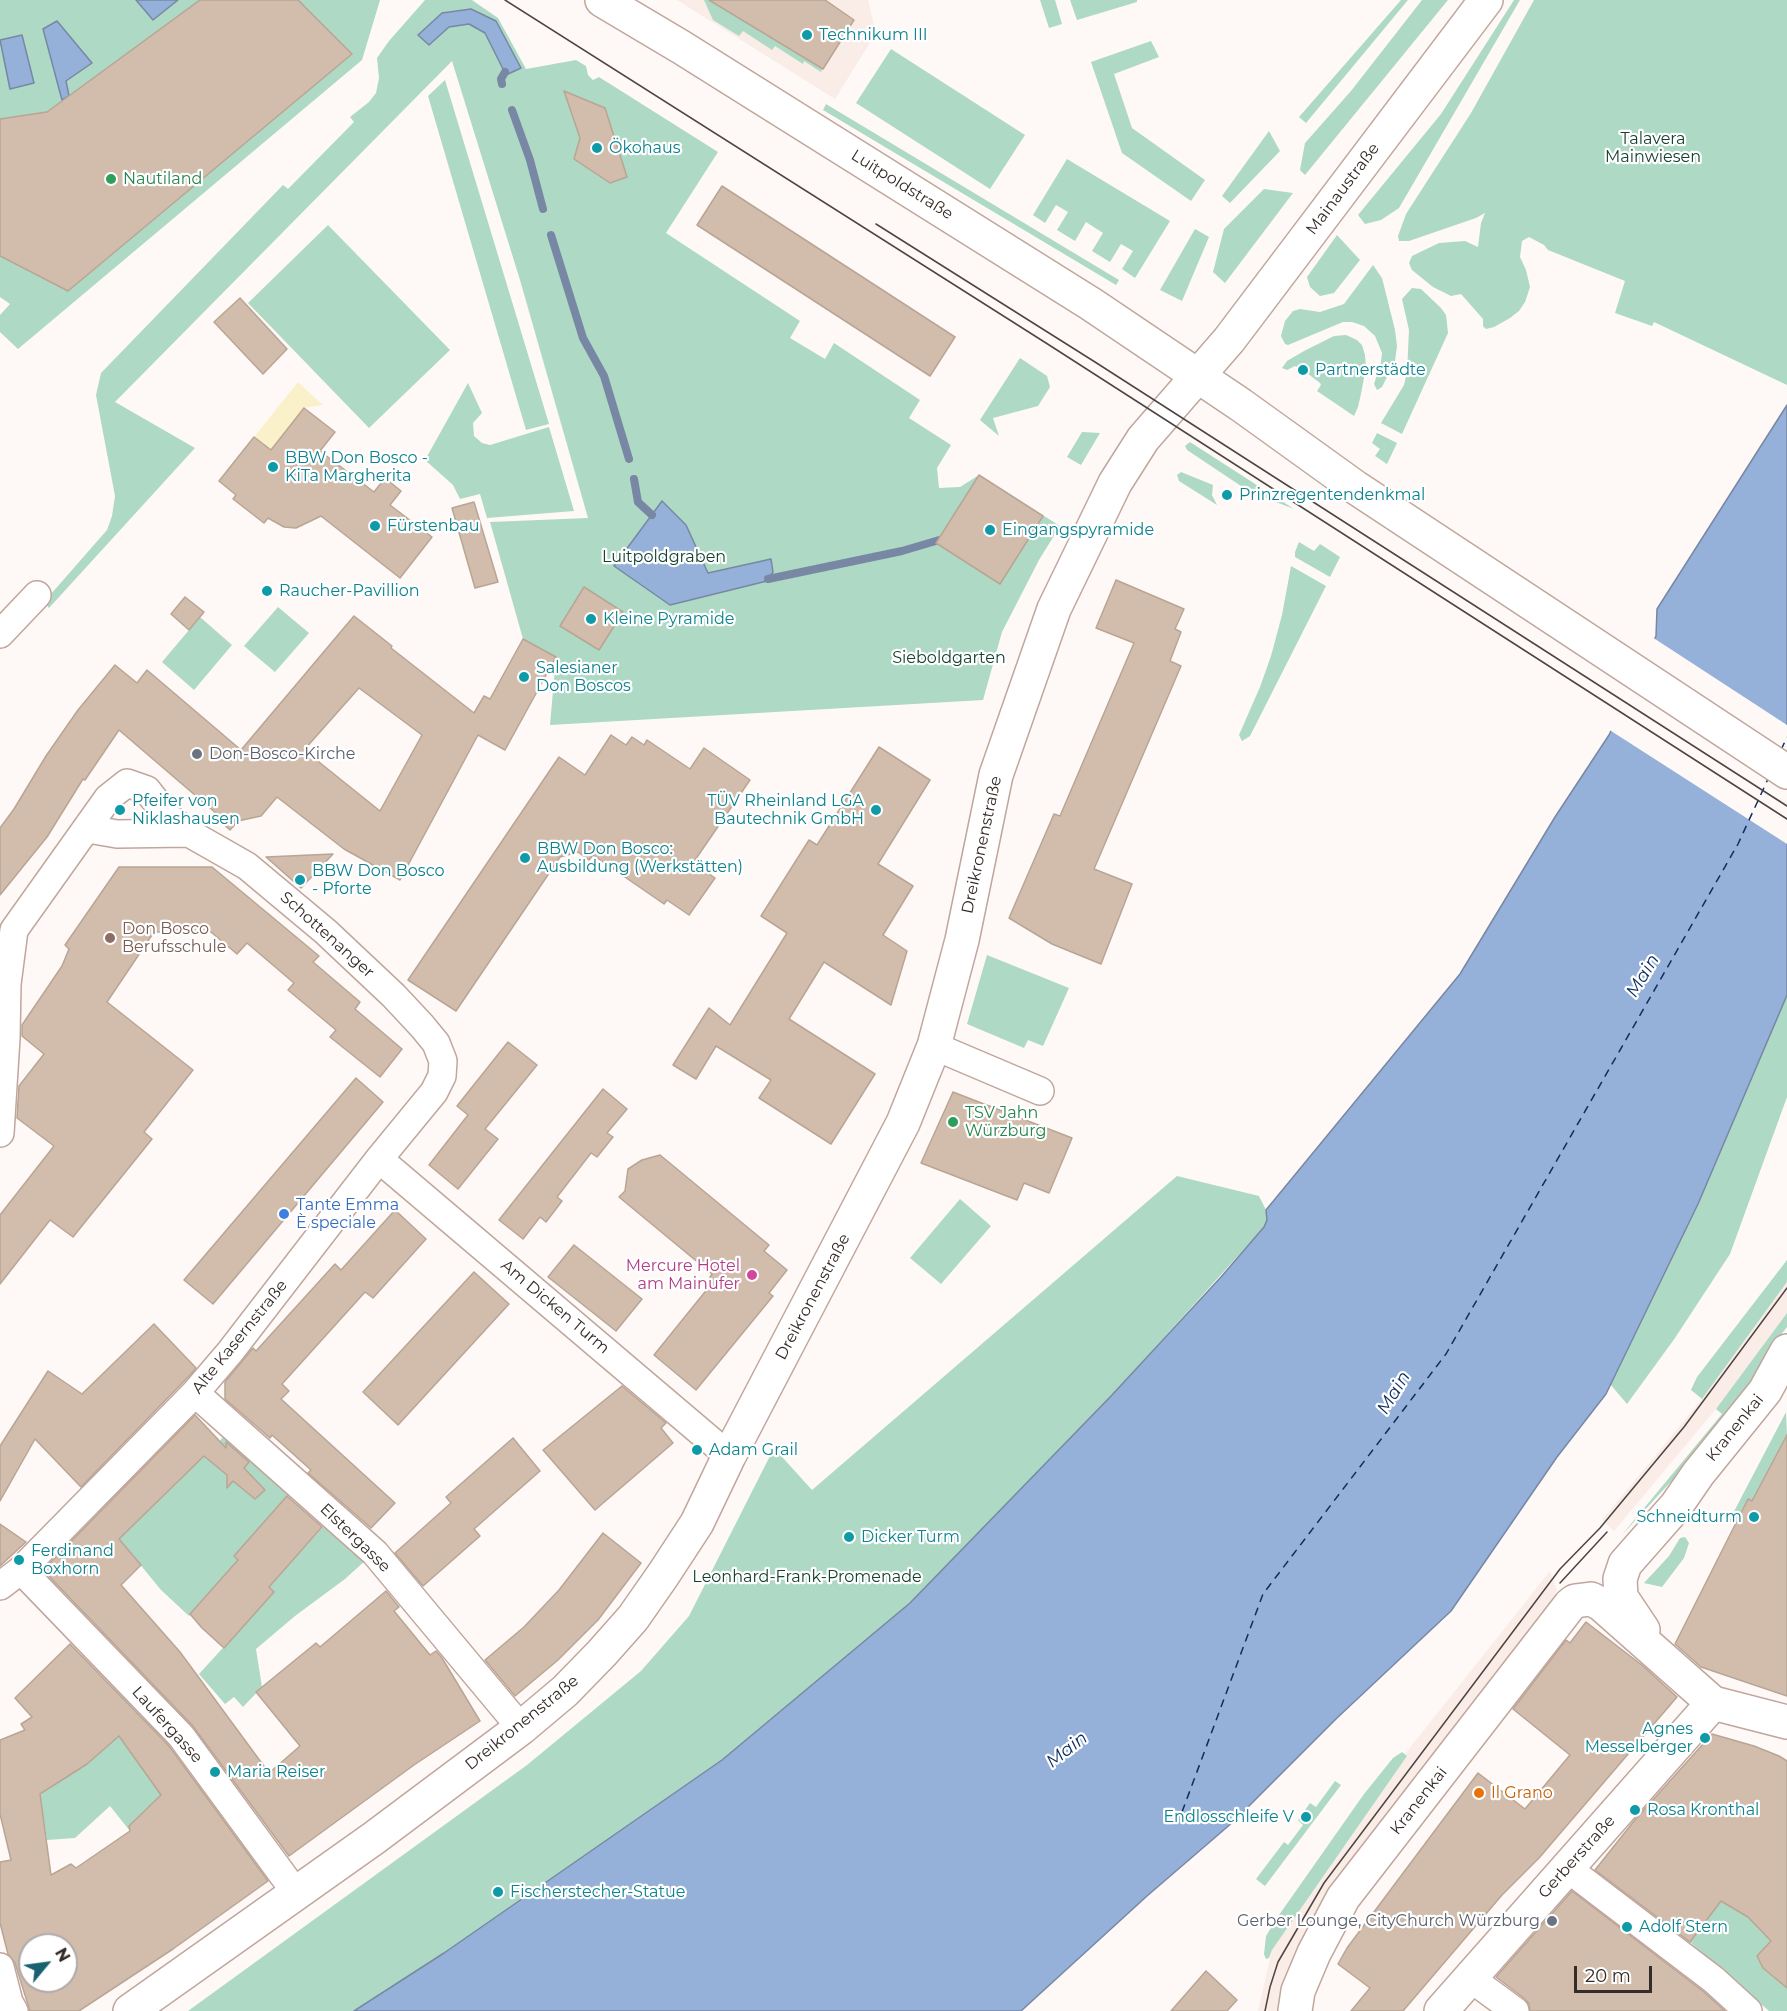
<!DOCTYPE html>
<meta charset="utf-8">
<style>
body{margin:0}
#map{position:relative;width:1787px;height:2011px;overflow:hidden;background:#fef9f7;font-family:Montserrat,sans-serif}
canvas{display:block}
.north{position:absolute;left:18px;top:1933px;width:60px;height:60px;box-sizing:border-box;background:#fff;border:2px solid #aeaaa9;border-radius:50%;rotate:61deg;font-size:16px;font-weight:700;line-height:24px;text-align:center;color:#352b27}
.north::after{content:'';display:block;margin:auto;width:21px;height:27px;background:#186170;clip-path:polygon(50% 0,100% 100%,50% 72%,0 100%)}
.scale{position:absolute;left:1574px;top:1966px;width:78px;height:27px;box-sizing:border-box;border:3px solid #352b27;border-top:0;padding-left:8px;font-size:18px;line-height:21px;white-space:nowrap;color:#352b27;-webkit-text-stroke:4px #fff;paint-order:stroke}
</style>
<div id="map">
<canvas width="1787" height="2011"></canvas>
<div class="north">N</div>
<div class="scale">20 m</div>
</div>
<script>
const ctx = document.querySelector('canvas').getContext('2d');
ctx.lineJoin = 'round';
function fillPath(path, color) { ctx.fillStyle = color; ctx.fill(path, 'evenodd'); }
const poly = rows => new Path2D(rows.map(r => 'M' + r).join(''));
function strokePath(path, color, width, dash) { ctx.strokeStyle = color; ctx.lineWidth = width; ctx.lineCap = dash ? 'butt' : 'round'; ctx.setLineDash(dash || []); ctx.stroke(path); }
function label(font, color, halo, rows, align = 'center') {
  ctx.font = font + ' Montserrat,sans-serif'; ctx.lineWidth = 4.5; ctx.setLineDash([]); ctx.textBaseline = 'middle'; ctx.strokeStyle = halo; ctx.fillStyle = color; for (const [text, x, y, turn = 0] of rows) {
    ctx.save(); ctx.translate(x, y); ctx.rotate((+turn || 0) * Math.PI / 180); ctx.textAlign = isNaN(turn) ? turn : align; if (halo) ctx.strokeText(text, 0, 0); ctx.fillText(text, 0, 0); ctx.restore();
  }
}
fillPath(poly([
 [677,0,868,0,876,33,835,99],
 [1787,1282,1787,1313,1716,1409,1614,1531,1602,1520,1702,1399],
 [1550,1571,1557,1591,1546,1608,1337,1889,1281,2011,1258,2011,1272,1950,1407,1756,1405,1754]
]), '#faece6');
fillPath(poly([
 [0,0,380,0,362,60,18,349,0,332,0,315,10,304,0,297],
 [425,0,472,0,498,18,526,69,576,60,586,66,588,75,593,80,599,77,718,152,666,233,800,321,790,338,825,359,834,343,920,400,909,418,951,445,937,468,939,488,960,487,979,475,1060,526,1039,560,1002,632,983,700,550,725,556,657,523,639,490,522,588,518,520,280,452,61,115,402,195,448,49,608,44,602,107,530,112,516,115,496,96,395,101,373,283,185,288,189,354,122,350,117,369,102,376,93,379,78,377,58,389,41],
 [704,0,714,0,822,69,821,72,804,61,803,64,775,46,772,50,743,31,739,36,713,20],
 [1040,0,1055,0,1062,24,1049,28],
 [1070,0,1137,0,1137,2,1077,20],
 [1401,0,1408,0,1306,123,1299,117],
 [1422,0,1448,0,1305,175,1300,170,1305,143,1351,91],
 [1514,0,1520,0,1399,208,1381,220,1365,224,1358,215,1441,114],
 [1534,0,1787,0,1787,385,1654,322,1652,326,1615,313,1625,281,1548,250,1544,245,1529,237,1522,241,1520,257,1526,270,1530,287,1525,302,1519,311,1510,318,1494,327,1486,329,1483,326,1483,319,1461,294,1451,296,1433,287,1412,270,1409,263,1412,256,1439,243,1465,241,1478,247,1481,223,1485,213,1476,218,1409,241,1399,241,1398,236,1406,214,1471,113],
 [1151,41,1159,57,1114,74,1132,128,1205,180,1191,201,1122,153,1091,62],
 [891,49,1025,135,990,189,856,103],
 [445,80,549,424,526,430,428,96],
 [826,104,1119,280,1116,285,823,110],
 [1269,131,1280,151,1230,203,1222,196],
 [1067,159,1170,221,1135,278,1122,269,1133,251,1121,244,1110,262,1092,251,1103,233,1086,222,1075,241,1057,230,1068,212,1056,205,1045,223,1033,215],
 [1264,189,1293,193,1225,283,1213,272,1224,229],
 [328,225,450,350,369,428,248,303],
 [1195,229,1209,237,1182,301,1160,290],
 [1337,235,1360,260,1334,293,1320,296,1310,287,1307,277],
 [1373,265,1382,278,1395,330,1397,346,1395,361,1382,387,1377,390,1374,384,1381,362,1382,353,1375,336,1364,326,1352,322,1343,322,1288,345,1285,344,1281,336,1285,321,1293,311,1300,309,1320,312,1344,304],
 [1412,288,1421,289,1441,308,1446,315,1448,333,1402,434,1381,423,1404,385,1407,372,1409,330,1402,299],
 [1346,335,1357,340,1362,345,1365,355,1366,367,1361,394,1358,407,1354,416,1317,391,1321,385,1320,383,1303,370,1295,366,1287,370,1282,368,1287,361,1304,351,1334,336],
 [1020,358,1047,376,1050,387,1038,406,993,418,999,436,980,420],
 [468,383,482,413,473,423,474,436,482,443,490,445,549,427,574,511,487,518,480,494,460,499,453,485,425,460],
 [1082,432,1100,433,1081,465,1067,457],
 [1377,433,1397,443,1387,464,1375,456,1380,449,1372,443],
 [1190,442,1294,509,1250,492,1187,450,1185,446],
 [1181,472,1213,485,1212,495,1217,505,1179,481,1177,475],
 [1299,542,1314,551,1320,544,1340,557,1330,577,1295,557,1295,552],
 [1291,566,1326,586,1250,736,1242,741,1239,735,1260,687,1271,656,1282,615],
 [278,607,309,633,275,672,244,646],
 [200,617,232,645,194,690,162,662],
 [987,955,1069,988,1043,1046,1028,1040,1024,1048,967,1024],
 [1787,995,1787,1097,1730,1254,1675,1338,1627,1404,1610,1384,1698,1204],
 [1177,1176,1259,1196,1266,1210,1267,1220,1264,1227,1112,1395,910,1603,722,1760,444,1953,354,2011,188,2011,527,1765,641,1671,689,1616,774,1448,812,1490],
 [960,1199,991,1226,941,1284,910,1258],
 [1787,1260,1787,1282,1702,1399,1691,1390,1697,1377],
 [1787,1313,1787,1327,1776,1341,1753,1392,1621,1536,1722,1414,1716,1409],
 [1786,1412,1787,1435,1752,1501,1748,1499,1734,1524,1729,1521],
 [231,1425,299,1484,234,1556,238,1560,189,1616,161,1590,138,1562,116,1542,220,1441],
 [333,1516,366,1560,345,1579,295,1616,256,1649,262,1687,243,1707,234,1697,225,1704,199,1674,274,1592,269,1587],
 [1685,1537,1689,1543,1684,1558,1662,1587,1644,1583,1669,1556,1680,1538],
 [121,1734,161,1795,129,1826,130,1831,110,1806,75,1838,47,1840,40,1795,64,1779],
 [1402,1752,1407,1756,1272,1950,1269,1958,1266,1959,1264,1954,1266,1936,1279,1915,1364,1794,1393,1758],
 [1335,1781,1341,1785,1265,1886,1256,1879,1284,1842,1288,1845,1303,1825,1298,1820,1310,1803,1316,1807],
 [1706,1900,1731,1900,1748,1917,1766,1928,1775,1937,1765,1970,1787,1988,1787,2011,1769,2011,1690,1942]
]), '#aed9c4');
fillPath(poly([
 [298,382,323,405,304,408,271,450,254,437]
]), '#faf1cb');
const water = poly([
 [136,0,178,0,153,20,136,0],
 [471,9,496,21,521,68,506,75,485,33,469,24,449,27,429,45,418,35,442,13,471,9],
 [57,21,92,63,66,81,69,96,62,100,43,29,57,21],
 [22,35,34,83,10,89,0,40,22,35],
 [1787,405,1787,995,1698,1204,1606,1394,1557,1457,1451,1611,1337,1718,1233,1822,1147,1896,1021,2011,354,2011,444,1953,722,1760,910,1603,1112,1395,1221,1277,1264,1227,1267,1220,1266,1210,1460,974,1555,817,1609,735,1656,636,1657,609,1787,405],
 [662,501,686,525,708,573,771,559,773,572,767,581,670,605,614,566,662,501]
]);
fillPath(water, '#95b0d9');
strokePath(water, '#7888a4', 1.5);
fillPath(poly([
 [1652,637,1787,725,1787,844,1608,729]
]), '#fef9f7');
strokePath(poly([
 [502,84,501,79,505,72],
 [512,110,530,160,543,209],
 [551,235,583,338,604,376,629,459],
 [634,479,638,502,652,515],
 [768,579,902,551,946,538]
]), '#7888a4', 8);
strokePath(poly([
 [1781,750,1787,737],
 [1182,1812,1263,1594,1446,1354,1738,844,1768,779]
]), '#0d2e5f', 1.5, [8, 6]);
const building = poly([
 [200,0,298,0,352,54,68,291,0,256,0,119,47,112,200,0],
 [709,0,825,0,854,20,823,69,709,0],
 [564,91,605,108,627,177,610,183,574,159,580,138,564,91],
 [722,186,955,337,930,376,697,225,722,186],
 [240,298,287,349,263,374,214,322,240,298],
 [304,408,335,432,320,451,374,492,385,478,401,491,390,505,432,537,400,578,321,516,296,528,284,527,268,518,264,523,233,499,236,495,219,481,254,437,271,450,304,408],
 [979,475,1043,516,1000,584,936,543,979,475],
 [474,502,498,582,475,588,452,508,474,502],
 [1116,580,1184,609,1175,629,1181,632,1170,661,1181,666,1094,869,1132,884,1101,964,1052,944,1009,918,1054,814,1060,816,1134,643,1096,628,1116,580],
 [584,587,623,612,599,650,560,626,584,587],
 [185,597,204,612,189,630,171,614,185,597],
 [354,616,392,646,391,648,474,713,484,696,490,699,523,639,556,657,505,750,478,735,400,880,344,849,277,797,261,816,238,821,230,830,215,817,217,814,119,730,85,780,83,779,47,837,0,895,0,828,14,809,46,756,78,710,115,665,137,683,147,670,241,750,354,616],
 [359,688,422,735,380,811,304,750,359,688],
 [611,735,626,745,632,737,644,745,647,740,690,769,704,748,750,780,693,863,715,878,689,915,667,900,664,904,593,855,589,860,578,852,560,857,456,1011,408,980,559,757,585,775,611,735],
 [879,747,930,780,878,864,913,886,883,935,907,951,891,1005,824,962,789,1019,875,1074,831,1144,759,1098,771,1080,716,1046,696,1079,673,1065,709,1008,730,1025,787,933,761,916,809,840,817,845,879,747],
 [333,854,301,888,266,857,333,854],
 [119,867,212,867,319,956,313,962,360,1002,355,1009,402,1049,380,1077,330,1037,336,1030,288,990,294,983,247,943,237,954,211,932,154,932,107,1002,193,1070,144,1132,152,1139,73,1237,50,1220,0,1284,0,1215,54,1146,17,1118,19,1086,44,1054,22,1036,22,1025,62,966,69,949,65,945,119,867],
 [508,1042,537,1065,485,1129,498,1139,458,1189,429,1165,468,1115,457,1106,508,1042],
 [356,1078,383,1102,213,1304,184,1280,356,1078],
 [603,1089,627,1109,607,1133,613,1137,597,1157,591,1153,557,1197,562,1201,546,1222,540,1217,523,1239,499,1220,603,1089],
 [953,1092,1072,1138,1049,1193,1024,1183,1017,1200,921,1163,953,1092],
 [660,1155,769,1245,764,1251,787,1270,769,1293,773,1296,696,1390,654,1355,713,1282,709,1279,712,1274,619,1197,625,1191,628,1169,642,1160,660,1155],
 [395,1210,426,1239,373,1298,365,1292,282,1384,289,1391,281,1399,395,1503,371,1528,308,1473,311,1470,272,1435,270,1438,225,1399,225,1382,253,1348,256,1351,335,1264,341,1270,395,1210],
 [574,1245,642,1299,616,1331,548,1277,574,1245],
 [474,1272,509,1304,398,1425,363,1392,474,1272],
 [154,1324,196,1368,191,1374,81,1487,35,1439,0,1501,0,1446,48,1371,82,1394,154,1324],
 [622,1386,666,1423,661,1428,673,1443,595,1510,543,1450,622,1386],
 [195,1415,226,1448,226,1442,249,1462,244,1468,265,1490,255,1499,233,1481,227,1488,227,1475,204,1456,119,1539,141,1565,121,1585,180,1652,269,1773,300,1746,256,1692,316,1643,320,1647,386,1591,399,1607,394,1611,430,1655,436,1651,442,1658,480,1721,414,1765,289,1856,192,1725,43,1570,195,1415],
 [1787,1435,1787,1696,1701,1667,1675,1644,1748,1499,1752,1501,1787,1435],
 [513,1438,540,1471,474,1529,480,1536,423,1586,395,1553,451,1503,446,1497,513,1438],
 [287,1496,322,1527,269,1587,274,1592,224,1648,202,1628,190,1614,238,1560,234,1556,287,1496],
 [0,1524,26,1542,0,1566,0,1524],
 [603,1533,641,1563,598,1620,558,1660,515,1696,485,1660,524,1627,559,1590,603,1533],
 [1586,1622,1643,1666,1677,1697,1539,1858,1502,1895,1403,2011,1351,2011,1370,1988,1338,1964,1347,1948,1478,1773,1525,1809,1570,1755,1513,1709,1566,1640,1570,1643,1586,1622],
 [70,1644,169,1746,268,1881,173,1949,79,2011,30,2011,15,1963,8,1954,0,1923,0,1862,11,1860,0,1814,0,1740,25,1730,21,1724,32,1717,15,1698,70,1644],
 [119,1736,161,1795,129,1826,130,1831,76,1868,71,1864,51,1875,40,1794,87,1764,119,1736],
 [30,1945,66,1945,66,1981,30,1981,30,1945],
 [1712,1734,1754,1746,1779,1756,1787,1761,1787,1988,1763,1968,1757,1956,1771,1941,1748,1917,1721,1901,1690,1942,1595,1870,1634,1821,1712,1734],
 [1572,1891,1704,1992,1725,2011,1530,2011,1529,2004,1525,1999,1496,1977,1572,1891],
 [1206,1971,1237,2000,1227,2011,1171,2011,1206,1971]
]);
fillPath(building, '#d2bdac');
strokePath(building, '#b9a594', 1.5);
const street = poly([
 [0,634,37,595],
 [88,829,117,834,189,833],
 [934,1046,1040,1091],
 [0,1133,6,1038,7,984,14,930,108,798,127,783,147,790,168,817,189,833,247,866,326,932,394,996,422,1026,436,1043,443,1061,442,1076,434,1092,379,1159,230,1352,195,1393,21,1570,0,1586],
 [379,1159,729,1456],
 [195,1393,375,1553,521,1728],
 [21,1570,181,1736,296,1893],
 [1567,1868,1714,1980,1748,2011],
 [0,1967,9,2002,14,2011],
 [1470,1978,1515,2011]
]);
const secondary = poly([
 [602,0,681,47,1091,304,1241,405,1355,487,1787,772],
 [1643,1630,1621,1597,1620,1579,1625,1564,1676,1506,1698,1474,1765,1391,1787,1351],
 [130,2011,374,1838,521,1728,565,1691,602,1653,633,1618,663,1575,697,1523,729,1456,903,1123,934,1046,962,940,996,775,1054,609,1115,483,1143,439,1229,340,1486,0],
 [1295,2011,1298,1991,1314,1953,1343,1898,1570,1605,1575,1601,1591,1599,1601,1604,1713,1703,1787,1722],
 [1441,2011,1713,1703]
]);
strokePath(street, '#c0a69c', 30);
strokePath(secondary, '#c0a69c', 36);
strokePath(street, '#fff', 27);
strokePath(secondary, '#fff', 33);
strokePath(poly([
 [505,0,1046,343,1787,819],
 [876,224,1095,362,1787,806],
 [1560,1583,1607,1532],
 [1265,2011,1270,1987,1278,1962,1324,1883,1560,1569,1600,1528,1684,1427,1787,1288]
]), '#4e4441', 1.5);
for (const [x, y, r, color] of [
 [807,35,6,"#0f9aa8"],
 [597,148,6,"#0f9aa8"],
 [111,179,6,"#2e9e5b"],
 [1303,370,6,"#0f9aa8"],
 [273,467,6,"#0f9aa8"],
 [1227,495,6,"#0f9aa8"],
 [375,526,6,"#0f9aa8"],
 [990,530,6,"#0f9aa8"],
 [267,591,6,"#0f9aa8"],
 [591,619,6,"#0f9aa8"],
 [524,677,6,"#0f9aa8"],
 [197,754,6,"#6b7280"],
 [120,810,6,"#0f9aa8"],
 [876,810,6,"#0f9aa8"],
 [525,858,6,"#0f9aa8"],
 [300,880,6,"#0f9aa8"],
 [110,938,6,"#8d6e63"],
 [953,1122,6,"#2e9e5b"],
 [284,1214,6,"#3f7fe0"],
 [752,1275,6,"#d1479c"],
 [697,1450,6,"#0f9aa8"],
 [1754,1517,6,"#0f9aa8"],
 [849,1537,6,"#0f9aa8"],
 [19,1560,6,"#0f9aa8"],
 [1705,1738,6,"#0f9aa8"],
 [215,1772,6,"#0f9aa8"],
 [1479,1793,6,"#e8710a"],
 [1635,1810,6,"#0f9aa8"],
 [1306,1817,6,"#0f9aa8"],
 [498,1892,6,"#0f9aa8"],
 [1552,1921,6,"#6b7280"],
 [1627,1927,6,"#0f9aa8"]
]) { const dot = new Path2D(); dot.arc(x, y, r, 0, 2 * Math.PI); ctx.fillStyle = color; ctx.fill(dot); strokePath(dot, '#fff', 2); }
label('16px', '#0d838f', '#fff', [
 ["Technikum III",819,35],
 ["Ökohaus",609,148],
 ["Partnerstädte",1315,370],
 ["BBW Don Bosco -",285,458],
 ["KiTa Margherita",285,476],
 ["Prinzregentendenkmal",1239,495],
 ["Fürstenbau",387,526],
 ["Eingangspyramide",1002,530],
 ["Raucher-Pavillion",279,591],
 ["Kleine Pyramide",603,619],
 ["Salesianer",536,668],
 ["Don Boscos",536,686],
 ["Pfeifer von",132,801],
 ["Niklashausen",132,819],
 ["TÜV Rheinland LGA",864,801,"right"],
 ["Bautechnik GmbH",864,819,"right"],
 ["BBW Don Bosco:",537,849],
 ["Ausbildung (Werkstätten)",537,867],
 ["BBW Don Bosco",312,871],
 ["- Pforte",312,889],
 ["Adam Grail",709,1450],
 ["Schneidturm",1742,1517,"right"],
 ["Dicker Turm",861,1537],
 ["Ferdinand",31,1551],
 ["Boxhorn",31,1569],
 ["Agnes",1693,1729,"right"],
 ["Messelberger",1693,1747,"right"],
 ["Maria Reiser",227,1772],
 ["Rosa Kronthal",1647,1810],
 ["Endlosschleife V",1294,1817,"right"],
 ["Fischerstecher-Statue",510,1892],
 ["Adolf Stern",1639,1927]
], 'left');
label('16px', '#154230', '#fff', [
 ["Talavera",1653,139],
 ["Mainwiesen",1653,157],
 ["Luitpoldgraben",664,557],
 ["Sieboldgarten",949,658],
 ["Leonhard-Frank-Promenade",807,1577]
]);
label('16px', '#27864d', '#fff', [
 ["Nautiland",123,179],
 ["TSV Jahn",965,1113],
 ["Würzburg",965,1131]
], 'left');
label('16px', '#352b27', '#fff', [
 ["Luitpoldstraße",902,185,32],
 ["Mainaustraße",1343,189,-53],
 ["Dreikronenstraße",982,845,-78],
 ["Schottenanger",327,935,42],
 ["Dreikronenstraße",813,1297,-62],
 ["Am Dicken Turm",555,1307,40],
 ["Alte Kasernstraße",240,1337,-51],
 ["Kranenkai",1735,1428,-51],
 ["Elstergasse",355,1538,44],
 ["Dreikronenstraße",522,1723,-39],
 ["Laufergasse",167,1725,48],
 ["Kranenkai",1419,1801,-52],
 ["Gerberstraße",1577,1857,-48]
]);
label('16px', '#5b616d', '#fff', [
 ["Don-Bosco-Kirche",209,754],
 ["Gerber Lounge, CityChurch Würzburg",1540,1921,"right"]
], 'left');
label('16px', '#785e54', '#fff', [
 ["Don Bosco",122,929],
 ["Berufsschule",122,947]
], 'left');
label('16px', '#366cbe', '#fff', [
 ["Tante Emma",296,1205],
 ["È speciale",296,1223]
], 'left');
label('16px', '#b23c85', '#fff', [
 ["Mercure Hotel",740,1266],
 ["am Mainufer",740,1284]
], 'right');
label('16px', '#c56008', '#fff', [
 ["Il Grano",1491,1793]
], 'left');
label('italic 18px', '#0d2e5f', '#fff', [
 ["Main",1643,976,-59],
 ["Main",1394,1393,-59],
 ["Main",1067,1750,-38]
]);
</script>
